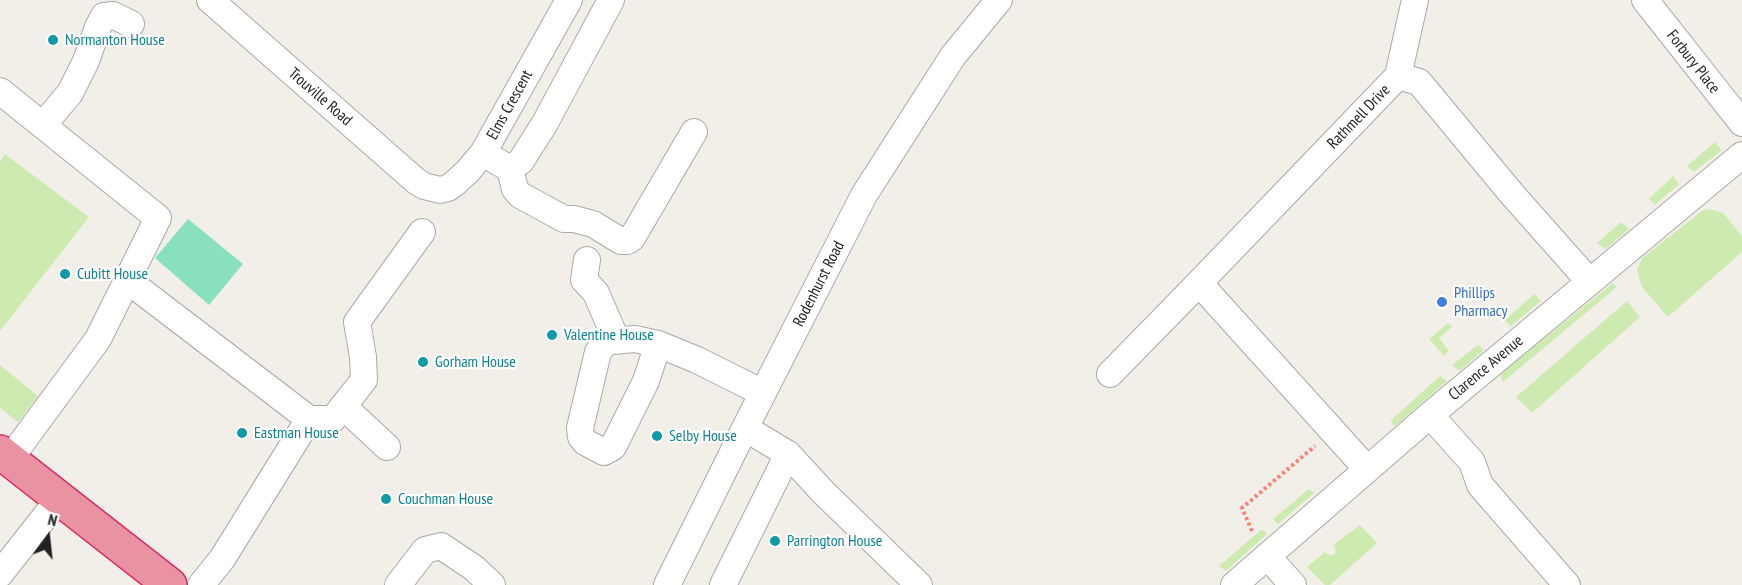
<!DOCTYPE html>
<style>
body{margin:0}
#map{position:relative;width:1742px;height:585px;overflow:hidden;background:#f2efe9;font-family:"PT Sans Narrow",sans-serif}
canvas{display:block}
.north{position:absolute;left:18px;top:507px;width:60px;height:60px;-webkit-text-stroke:4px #fff;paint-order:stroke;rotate:15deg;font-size:16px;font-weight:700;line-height:24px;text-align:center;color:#222}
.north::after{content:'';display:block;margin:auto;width:21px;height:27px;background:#222;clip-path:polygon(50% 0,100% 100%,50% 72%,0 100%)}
</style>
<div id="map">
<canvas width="1742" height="585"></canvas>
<div class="north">N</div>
</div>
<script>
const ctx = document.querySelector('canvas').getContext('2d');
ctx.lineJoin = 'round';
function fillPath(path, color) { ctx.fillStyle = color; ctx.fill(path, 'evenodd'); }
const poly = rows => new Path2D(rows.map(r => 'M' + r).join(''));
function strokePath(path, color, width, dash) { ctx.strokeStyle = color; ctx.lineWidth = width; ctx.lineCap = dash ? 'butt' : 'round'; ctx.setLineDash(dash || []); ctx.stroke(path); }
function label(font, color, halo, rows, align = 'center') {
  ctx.font = font + ' "PT Sans Narrow",sans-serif'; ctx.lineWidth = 4.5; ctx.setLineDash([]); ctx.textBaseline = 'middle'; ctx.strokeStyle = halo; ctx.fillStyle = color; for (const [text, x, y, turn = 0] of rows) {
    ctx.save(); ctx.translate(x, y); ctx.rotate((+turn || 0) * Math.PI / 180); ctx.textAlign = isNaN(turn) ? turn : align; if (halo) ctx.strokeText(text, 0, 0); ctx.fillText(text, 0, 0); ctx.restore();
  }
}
fillPath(poly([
 [1715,142,1722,150,1694,172,1687,166],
 [5,154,89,217,0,331,0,161],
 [1673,176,1679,184,1655,205,1649,199],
 [1709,209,1723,213,1742,236,1742,252,1668,317,1642,287,1637,271,1642,258,1702,211],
 [1621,222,1629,229,1605,249,1597,243],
 [1613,283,1617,287,1503,382,1500,374],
 [1534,294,1541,301,1511,326,1504,321],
 [1627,301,1640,317,1532,413,1516,397],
 [1448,323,1452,327,1439,338,1449,351,1444,356,1429,339],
 [1478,345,1484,350,1459,371,1452,365],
 [0,365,38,396,18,422,0,408],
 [1440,376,1447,381,1395,426,1390,421],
 [1309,489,1314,493,1278,524,1273,519],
 [1360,525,1377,543,1330,585,1325,585,1307,567,1325,552,1331,556,1336,553,1334,544],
 [1262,529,1267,534,1226,571,1219,566]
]), '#cdebb0');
fillPath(poly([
 [188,219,243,264,209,305,155,258]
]), '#88e0be');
const minor = poly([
 [210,0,416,181,424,186,440,190,448,188,455,183,468,171,483,153,569,0],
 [1645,0,1742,123],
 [1398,76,1415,0],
 [0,91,158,218,98,339,9,460],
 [43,125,70,93,86,61,98,27,104,16,113,15,131,24],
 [483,153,510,169,515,189,520,195,564,219,574,219,593,224,621,241,627,241,632,238,694,132],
 [510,169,521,161,545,123,611,0],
 [587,260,584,280,596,293,612,330,612,341],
 [127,280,309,419,222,559,201,585],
 [658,344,646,381,613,447,604,452,585,442,581,437,580,428,598,352,605,343,612,341,635,339,658,344,697,360,763,393],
 [1110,374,1199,283],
 [343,406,387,447],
 [1430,415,1472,462,1480,485,1567,585],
 [309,419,333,419,364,380,363,357,357,322,422,232],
 [745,428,788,454,823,492,919,585],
 [1367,469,1199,283,1398,76,1419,82,1511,193,1589,281],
 [1267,556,1293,585],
 [0,574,59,499],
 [398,585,425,550,441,546,474,568,492,585],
 [667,585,745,428,864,195,953,56,999,0],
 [723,585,788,454],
 [1234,585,1430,415,1742,155]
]);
const highway = poly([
 [0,452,170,585]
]);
strokePath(minor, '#a9a9a9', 28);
strokePath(highway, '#dc2a67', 36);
strokePath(poly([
 [1252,531,1242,508,1315,446]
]), '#fa8072', 4, [3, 3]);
strokePath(minor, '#fff', 26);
strokePath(highway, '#e892a2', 33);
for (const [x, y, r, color] of [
 [53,40,6,"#0f9aa8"],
 [65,274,6,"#0f9aa8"],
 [1442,302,6,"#3f7fe0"],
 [552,335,6,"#0f9aa8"],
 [423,362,6,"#0f9aa8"],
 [242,433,6,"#0f9aa8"],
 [657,436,6,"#0f9aa8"],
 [386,499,6,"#0f9aa8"],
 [775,541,6,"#0f9aa8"]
]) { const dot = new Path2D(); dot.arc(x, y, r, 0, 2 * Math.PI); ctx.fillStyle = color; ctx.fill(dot); strokePath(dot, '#fff', 2); }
label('16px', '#0d838f', '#fff', [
 ["Normanton House",65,40],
 ["Cubitt House",77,274],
 ["Valentine House",564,335],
 ["Gorham House",435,362],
 ["Eastman House",254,433],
 ["Selby House",669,436],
 ["Couchman House",398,499],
 ["Parrington House",787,541]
], 'left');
label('16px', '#222', '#fff', [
 ["Forbury Place",1693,62,52],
 ["Trouville Road",320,97,41],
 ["Elms Crescent",510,105,-61],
 ["Rathmell Drive",1359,117,-46],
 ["Rodenhurst Road",819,284,-63],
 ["Clarence Avenue",1486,368,-40]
]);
label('16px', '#366cbe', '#fff', [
 ["Phillips",1454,293],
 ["Pharmacy",1454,311]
], 'left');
</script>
